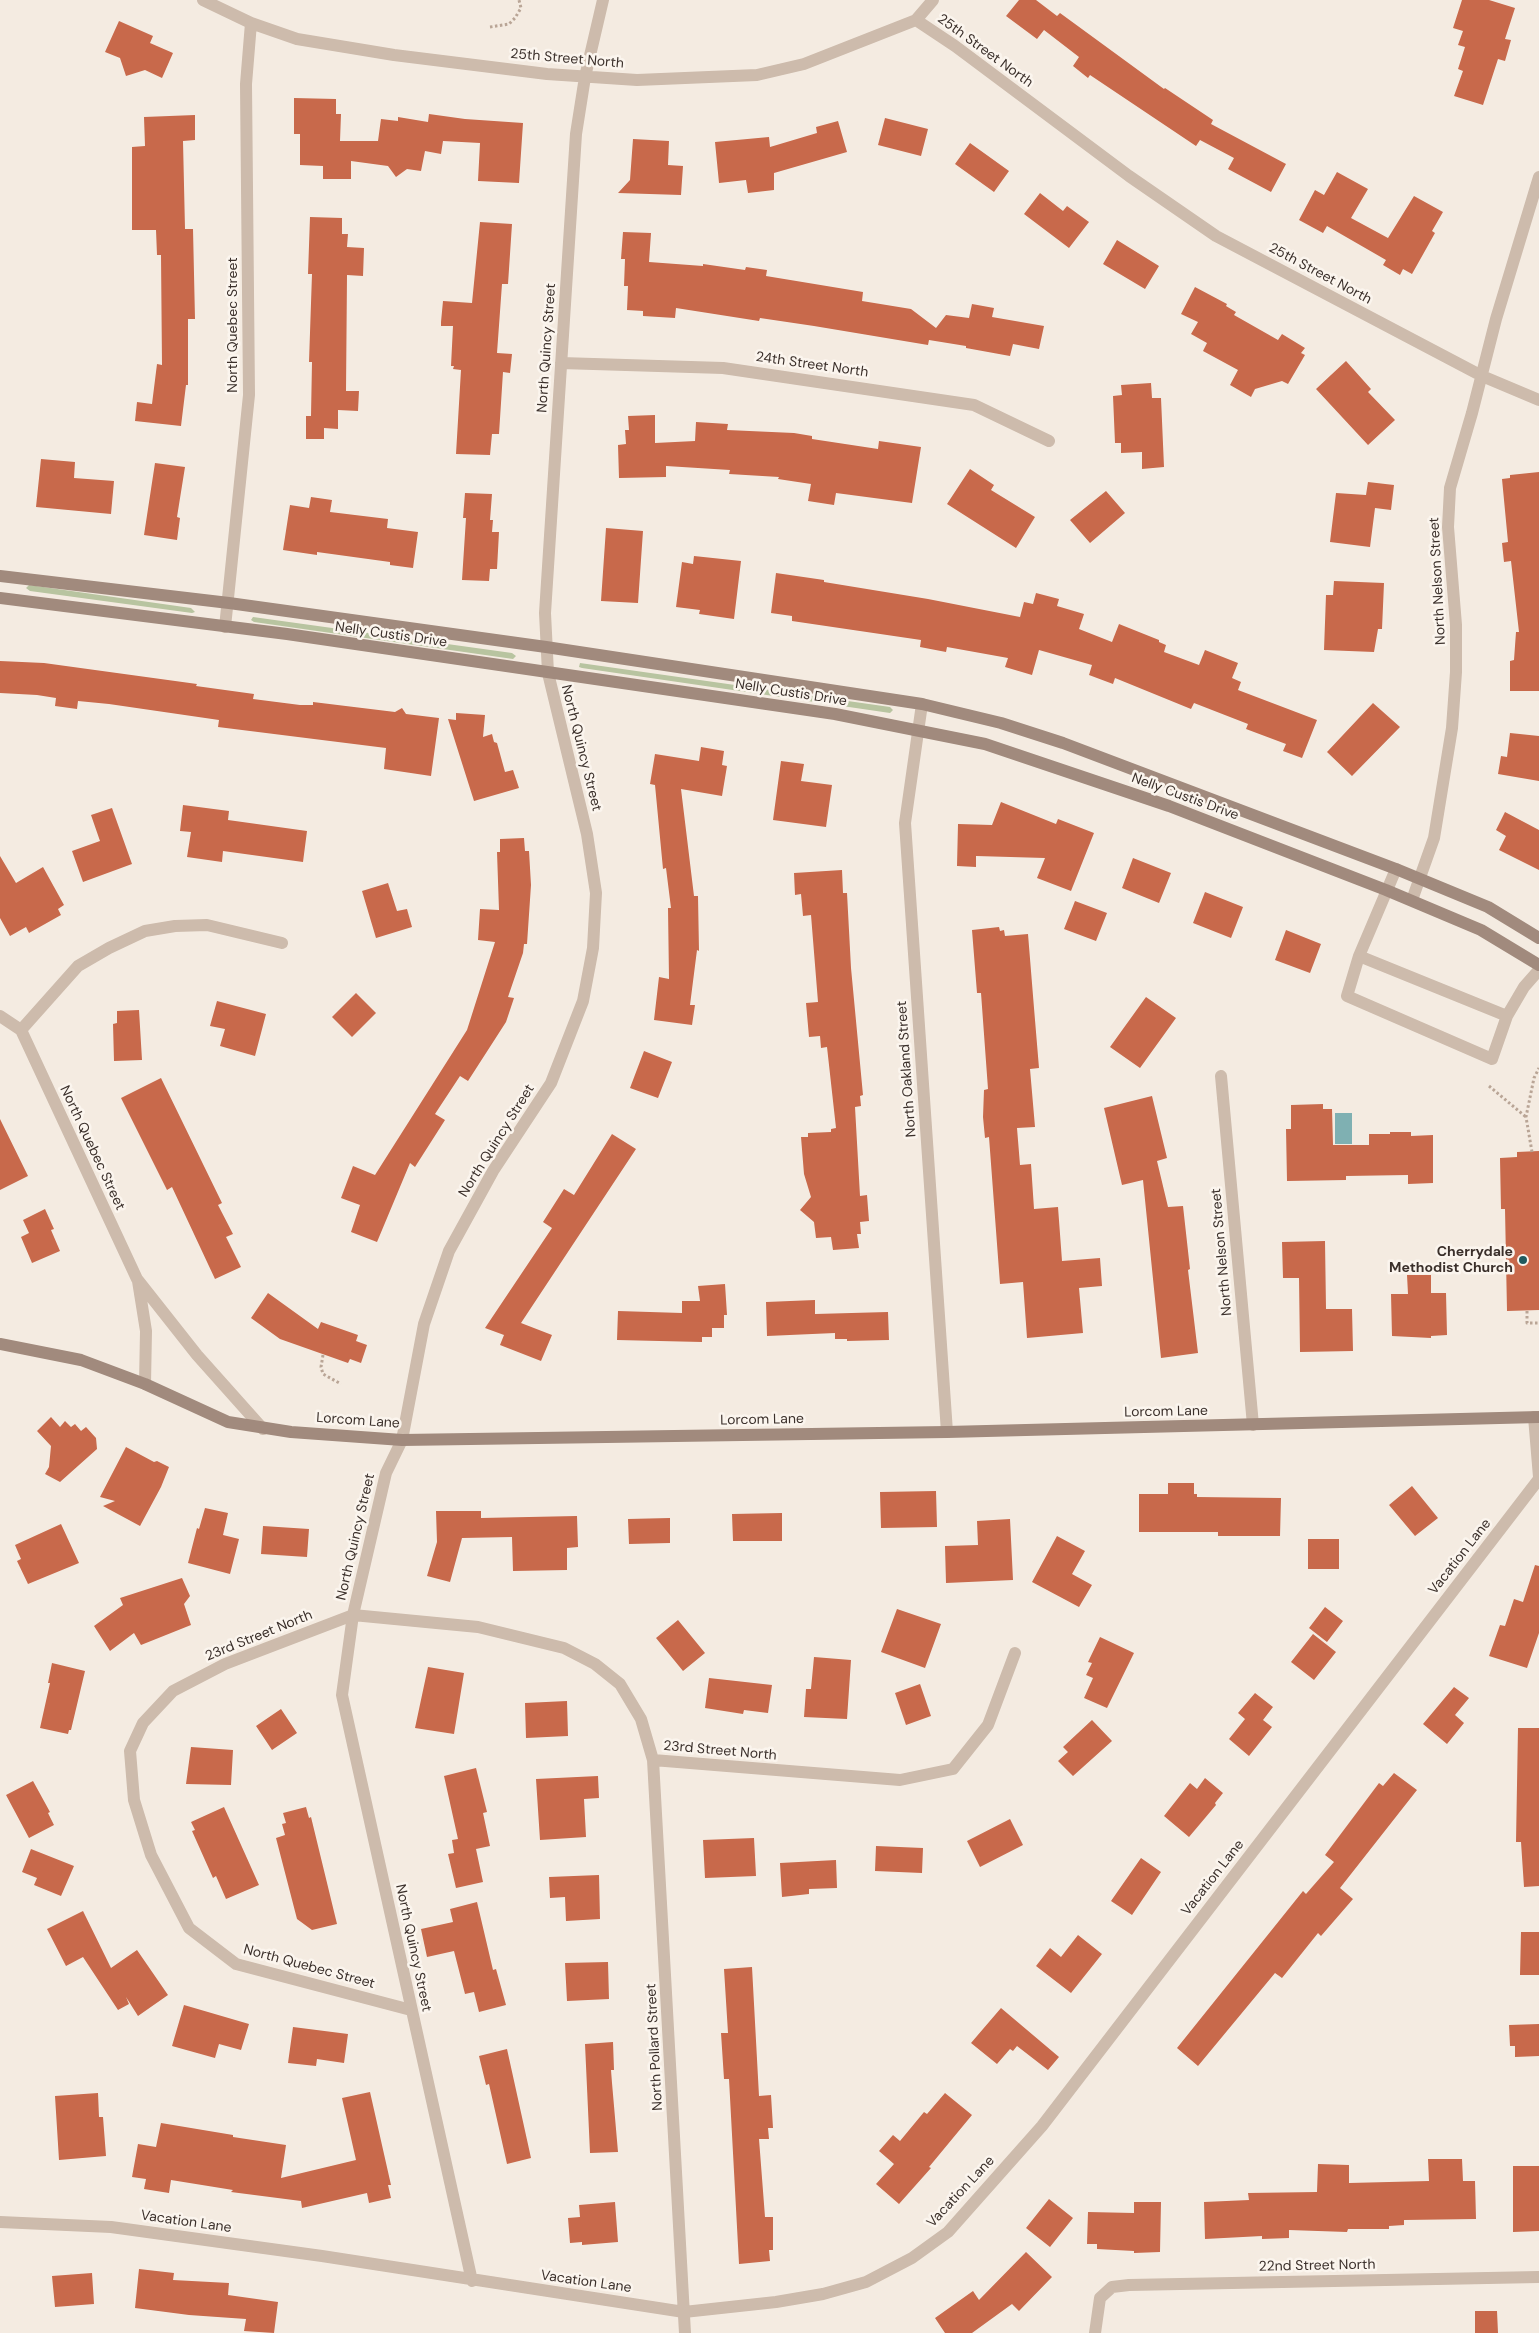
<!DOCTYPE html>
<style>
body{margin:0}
canvas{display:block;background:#f4ebe1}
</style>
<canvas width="1539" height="2333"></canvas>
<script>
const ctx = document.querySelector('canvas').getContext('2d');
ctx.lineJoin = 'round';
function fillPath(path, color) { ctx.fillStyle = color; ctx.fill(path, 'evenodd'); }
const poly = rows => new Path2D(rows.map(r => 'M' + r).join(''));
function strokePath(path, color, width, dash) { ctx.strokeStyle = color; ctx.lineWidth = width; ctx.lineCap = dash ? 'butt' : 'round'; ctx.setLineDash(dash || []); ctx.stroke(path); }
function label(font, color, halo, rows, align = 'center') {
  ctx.font = font + ' "DM Sans",sans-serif'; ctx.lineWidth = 5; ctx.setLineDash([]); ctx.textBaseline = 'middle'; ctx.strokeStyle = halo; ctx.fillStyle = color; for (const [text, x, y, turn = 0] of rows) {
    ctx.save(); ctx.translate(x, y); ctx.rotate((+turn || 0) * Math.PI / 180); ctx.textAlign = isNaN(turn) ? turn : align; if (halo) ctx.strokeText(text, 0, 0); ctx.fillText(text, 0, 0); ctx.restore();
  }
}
fillPath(poly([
 [29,585,191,608,195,612,192,613,30,591,26,588],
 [253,617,512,653,516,656,513,659,254,622,251,620],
 [580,663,890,707,893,710,890,713,582,668,579,667]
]), '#b8c4a0');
fillPath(poly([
 [1335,1113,1352,1113,1352,1144,1335,1144]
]), '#7fb0b2');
fillPath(poly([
 [1019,0,1036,0,1057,16,1060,13,1164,89,1165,88,1213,120,1211,124,1286,164,1271,192,1228,169,1234,158,1200,140,1196,146,1090,75,1088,78,1073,66,1079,57,1044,30,1037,39,1006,16],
 [1462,0,1489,0,1515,8,1505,39,1511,40,1505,61,1498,59,1483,105,1454,96,1463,71,1458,69,1465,47,1458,45,1463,31,1453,28],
 [119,21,153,36,150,43,173,53,162,78,145,70,126,76,120,58,105,52],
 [294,98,336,99,336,114,341,114,340,141,378,141,381,119,398,121,398,117,428,122,429,114,465,119,523,123,519,183,478,181,480,143,443,141,441,154,425,151,421,171,407,169,396,177,388,166,351,161,351,179,323,179,323,166,300,165,300,134,294,134],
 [195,115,195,140,183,141,185,229,193,229,195,319,188,319,188,385,186,385,181,426,135,421,137,402,152,404,157,364,162,365,161,255,157,255,156,230,132,230,132,147,145,146,144,117],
 [885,118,928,129,921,156,878,145],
 [838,121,847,152,774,173,774,190,748,193,746,180,719,183,715,142,769,137,770,147,817,133,816,127],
 [633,139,669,141,668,165,683,166,681,195,618,193,630,180],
 [970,143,1009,171,994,192,955,164],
 [1337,172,1368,189,1351,218,1388,238,1414,196,1443,212,1432,231,1435,233,1412,274,1403,269,1400,275,1383,265,1386,260,1327,226,1323,233,1299,220,1315,190,1324,195],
 [1040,193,1063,211,1067,206,1089,222,1069,248,1024,214],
 [310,217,342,218,342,234,348,234,347,247,364,248,363,276,347,275,346,391,359,391,358,411,338,410,338,429,324,428,324,439,306,439,306,416,311,416,312,362,309,362,312,274,308,274],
 [480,222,512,224,508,284,502,284,497,353,512,354,510,373,503,372,499,434,492,434,490,455,456,454,461,370,453,369,454,366,451,366,453,326,441,326,441,322,443,301,472,303],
 [623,232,651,233,649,262,703,266,703,264,745,270,746,267,767,270,766,276,863,292,862,301,911,309,936,328,946,315,969,318,972,304,994,308,992,317,1044,326,1039,349,1013,344,1010,356,966,348,966,346,929,340,928,345,814,326,760,318,759,321,676,308,675,318,643,316,643,311,627,310,628,286,624,286,625,259,621,259],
 [1117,240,1159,266,1145,289,1103,264],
 [1195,287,1227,304,1226,306,1236,312,1234,315,1278,340,1282,334,1305,348,1301,353,1305,355,1288,384,1282,381,1255,389,1251,397,1230,385,1238,370,1203,351,1207,343,1191,334,1198,322,1181,314],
 [1346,361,1371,389,1368,392,1395,420,1368,445,1316,389],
 [1151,383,1152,398,1161,398,1164,467,1142,469,1142,452,1121,453,1121,443,1115,443,1113,396,1122,395,1121,385],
 [655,415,655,443,695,441,696,422,728,424,727,430,794,433,812,436,812,439,878,449,879,441,921,447,912,503,836,493,834,505,808,501,811,484,778,479,779,477,729,474,730,470,666,466,666,477,619,478,618,445,626,444,625,430,629,430,628,416],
 [41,459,75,462,74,478,114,481,111,514,36,507],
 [155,463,185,467,177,517,180,518,177,540,144,535],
 [970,469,994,485,991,490,1035,517,1016,548,947,504],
 [1539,472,1539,691,1510,691,1510,661,1514,660,1516,632,1519,632,1511,561,1504,562,1502,543,1508,542,1502,479,1510,478,1510,475],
 [1368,482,1394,485,1391,510,1375,508,1370,547,1330,542,1336,493,1366,495],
 [1106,491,1125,513,1090,543,1070,520],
 [465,493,492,494,490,520,493,520,492,532,499,532,497,569,490,569,489,581,462,580,466,518,463,518],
 [311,497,332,500,330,512,388,519,387,528,418,532,413,568,390,565,390,562,317,552,317,555,283,550,290,505,309,508],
 [606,528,643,531,638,603,601,601],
 [694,556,741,561,734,619,699,614,700,610,676,607,682,562,693,564],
 [776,573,824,580,824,582,928,599,1020,617,1024,602,1033,604,1036,593,1059,599,1057,606,1084,614,1079,629,1112,642,1119,624,1159,640,1159,642,1166,645,1164,652,1199,665,1205,650,1238,663,1232,678,1241,682,1238,690,1317,720,1302,758,1283,751,1286,744,1246,729,1248,724,1194,703,1191,709,1115,678,1113,684,1089,675,1092,665,1039,650,1032,675,1005,667,1008,658,947,647,946,652,920,647,921,640,792,621,792,616,771,613],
 [1334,581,1384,583,1382,629,1378,629,1374,652,1324,650,1326,595,1333,595],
 [0,661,44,663,197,684,196,686,254,694,253,699,300,705,313,705,313,702,395,712,402,708,406,714,439,718,431,776,384,769,386,748,218,727,219,720,109,704,78,701,77,709,55,706,56,698,37,695,0,693],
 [1373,703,1400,727,1352,776,1327,752],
 [456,713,485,715,483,737,492,734,494,742,497,743,505,772,513,770,519,788,474,801,448,719,456,720],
 [1510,733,1539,736,1539,781,1498,774,1501,756,1507,757],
 [701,747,724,751,722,765,727,766,722,796,681,789,694,896,698,896,699,951,697,950,690,1005,695,1005,692,1025,654,1020,659,977,669,979,668,908,671,908,666,868,663,869,655,785,650,784,655,754,699,761],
 [781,761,804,764,801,781,832,785,826,827,773,820],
 [1001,802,1056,824,1058,819,1094,833,1071,891,1037,878,1045,858,976,856,976,867,957,866,958,824,992,825],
 [183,805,229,811,228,820,307,831,303,862,223,851,222,862,187,857,191,832,180,831],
 [112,808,132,864,83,882,72,851,100,841,91,815],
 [1505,812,1539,830,1539,870,1499,850,1506,836,1496,830],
 [524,838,525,851,529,851,531,885,527,944,524,944,523,953,508,997,514,998,506,1022,468,1081,460,1076,435,1114,445,1120,415,1167,410,1163,377,1242,351,1232,360,1205,341,1198,353,1166,375,1175,467,1030,495,942,478,940,480,909,499,910,497,852,500,852,500,839],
 [0,856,16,883,43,867,64,905,58,909,61,915,29,933,26,927,10,936,0,918],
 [1133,858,1171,873,1159,903,1122,888],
 [842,870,843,893,847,893,851,968,863,1095,860,1096,861,1106,855,1107,860,1196,867,1195,869,1221,860,1222,861,1234,857,1234,859,1248,833,1250,831,1237,816,1238,814,1222,800,1210,811,1197,804,1174,801,1137,808,1137,808,1133,831,1132,831,1129,836,1128,827,1047,821,1048,820,1036,809,1037,806,1003,818,1002,811,915,803,916,801,894,795,895,794,873],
 [388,883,397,911,407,909,412,927,376,938,362,891],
 [1205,892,1243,907,1231,938,1193,923],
 [1075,901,1107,913,1096,941,1064,929],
 [999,927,1000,931,1004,930,1005,936,1028,934,1034,1008,1039,1068,1030,1069,1035,1127,1017,1128,1020,1165,1031,1164,1034,1209,1058,1207,1062,1261,1100,1258,1102,1286,1079,1288,1083,1333,1027,1338,1023,1282,1000,1284,989,1137,985,1138,983,1117,984,1090,988,1089,981,993,977,993,972,930],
 [1286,930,1321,944,1310,973,1275,960],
 [356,993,376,1013,352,1037,332,1017],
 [1146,997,1176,1018,1140,1068,1110,1047],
 [217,1001,266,1014,255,1056,220,1046,225,1029,210,1026],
 [139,1010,142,1060,114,1061,113,1024,117,1023,117,1011],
 [644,1051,672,1062,658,1098,630,1088],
 [161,1078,222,1203,218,1205,233,1234,226,1237,241,1267,215,1279,172,1187,167,1190,121,1098],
 [1152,1096,1167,1158,1157,1161,1168,1207,1183,1206,1190,1269,1188,1270,1198,1353,1161,1358,1143,1180,1122,1185,1104,1108],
 [1323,1104,1323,1109,1332,1109,1333,1145,1369,1145,1369,1134,1390,1134,1390,1132,1411,1132,1411,1136,1433,1135,1433,1183,1408,1184,1408,1175,1346,1176,1346,1180,1287,1181,1286,1129,1291,1129,1291,1105],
 [0,1119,28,1176,0,1190],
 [612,1134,636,1149,521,1323,552,1335,541,1361,500,1345,504,1335,485,1328,552,1228,543,1222,564,1189,574,1195],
 [1539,1151,1539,1310,1507,1311,1505,1209,1501,1209,1500,1158,1517,1157,1517,1152],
 [45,1209,54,1229,51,1230,60,1251,32,1263,21,1237,29,1233,23,1220],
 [1325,1241,1326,1309,1352,1309,1353,1351,1300,1352,1299,1278,1283,1278,1282,1242],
 [1407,1275,1431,1275,1431,1293,1446,1293,1447,1335,1431,1336,1431,1338,1392,1336,1391,1294,1408,1294],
 [725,1284,727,1315,724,1315,724,1328,712,1328,712,1337,702,1337,702,1342,617,1340,618,1311,682,1313,682,1301,700,1301,698,1286],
 [268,1293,318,1329,321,1322,358,1335,356,1341,367,1345,361,1363,350,1359,348,1363,280,1339,251,1318],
 [815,1300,815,1314,888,1312,889,1340,847,1341,847,1339,835,1339,835,1333,767,1336,766,1302],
 [51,1417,60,1427,65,1421,71,1427,75,1424,81,1431,86,1427,96,1438,97,1449,60,1482,45,1474,49,1467,51,1446,37,1431],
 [126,1447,154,1462,157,1461,169,1467,161,1487,140,1526,103,1506,115,1501,100,1497],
 [1168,1483,1194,1483,1194,1494,1197,1494,1197,1497,1281,1498,1280,1536,1218,1536,1218,1532,1139,1532,1139,1494,1168,1494],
 [1412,1486,1438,1518,1415,1536,1389,1505],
 [936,1491,937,1527,881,1528,880,1492],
 [205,1508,228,1513,223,1535,239,1539,230,1574,188,1563,197,1528,199,1529],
 [436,1511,481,1511,481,1518,577,1516,578,1547,567,1548,567,1570,513,1571,512,1537,462,1538,450,1582,427,1576,437,1542],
 [782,1513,782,1541,733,1541,732,1514],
 [670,1518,670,1543,629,1544,628,1519],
 [1010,1519,1013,1580,946,1583,945,1546,978,1545,977,1521],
 [61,1524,79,1563,28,1584,17,1561,21,1559,15,1545],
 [263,1526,309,1529,307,1557,261,1554],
 [1057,1536,1085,1551,1072,1574,1092,1585,1079,1607,1032,1582],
 [1308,1539,1339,1539,1339,1569,1308,1569],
 [1535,1565,1539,1566,1539,1633,1527,1668,1489,1656,1500,1625,1505,1626,1514,1599,1523,1602],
 [182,1578,190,1596,184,1604,191,1625,141,1645,134,1633,110,1651,94,1626,123,1605,120,1598],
 [1325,1607,1343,1621,1327,1642,1309,1628],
 [897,1609,941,1624,925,1668,881,1652],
 [678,1620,705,1653,683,1671,656,1638],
 [1313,1634,1336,1652,1314,1680,1291,1662],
 [1100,1637,1134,1653,1107,1708,1084,1698,1093,1678,1086,1675,1092,1663,1088,1662],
 [814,1657,851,1660,847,1719,804,1717,806,1689,811,1689],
 [52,1663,85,1671,71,1730,69,1730,68,1734,40,1728,50,1683,48,1683],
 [428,1667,464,1673,454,1734,415,1728],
 [709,1678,772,1685,768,1713,744,1710,743,1714,705,1708],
 [920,1684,931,1716,906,1725,895,1693],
 [1454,1687,1469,1698,1455,1715,1464,1723,1447,1744,1423,1724],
 [1255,1693,1273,1707,1263,1720,1272,1727,1249,1756,1229,1739,1245,1719,1238,1713],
 [567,1701,568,1736,526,1738,525,1703],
 [281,1709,297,1733,272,1750,256,1726],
 [1092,1720,1112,1741,1073,1776,1058,1761,1068,1752,1063,1747],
 [1518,1728,1539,1728,1539,1886,1524,1887,1521,1842,1516,1842],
 [191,1747,233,1750,231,1785,186,1784],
 [476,1768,487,1812,483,1813,490,1846,476,1849,483,1882,456,1888,448,1854,454,1853,452,1840,458,1839,444,1776],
 [1394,1773,1417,1790,1340,1888,1353,1899,1321,1936,1318,1933,1282,1978,1275,1973,1198,2066,1177,2048,1303,1891,1306,1894,1334,1862,1325,1855,1379,1783,1383,1786],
 [598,1776,599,1798,584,1799,586,1837,540,1840,536,1779],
 [1205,1778,1223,1793,1215,1803,1216,1805,1189,1837,1164,1816,1190,1783,1197,1789],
 [33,1781,50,1812,48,1813,54,1825,29,1838,6,1795],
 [224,1807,259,1885,226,1899,216,1876,213,1878,192,1831,195,1830,191,1822],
 [306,1807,309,1818,311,1817,337,1924,312,1930,297,1919,276,1838,285,1835,282,1824,286,1823,283,1813],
 [1010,1819,1023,1845,980,1867,967,1841],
 [754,1838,756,1876,705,1878,703,1840],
 [876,1846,923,1848,922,1873,875,1871],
 [31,1849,74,1866,61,1896,34,1885,37,1878,22,1872],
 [1141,1858,1161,1872,1132,1915,1111,1901],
 [836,1860,837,1888,809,1889,809,1894,782,1897,780,1863],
 [599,1875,600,1919,566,1921,565,1897,550,1898,549,1877],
 [477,1902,493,1970,496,1969,506,2005,479,2012,474,1992,465,1994,454,1951,427,1957,421,1929,453,1922,450,1909],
 [83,1911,111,1968,137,1950,168,1995,138,2016,126,1997,129,2004,118,2010,83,1957,66,1966,47,1929],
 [1521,1932,1539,1932,1539,1975,1520,1975],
 [1078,1935,1102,1954,1071,1993,1036,1966,1050,1948,1061,1957],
 [608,1962,609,1999,567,2001,565,1963],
 [752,1967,759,2096,771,2095,773,2128,768,2128,769,2139,759,2139,765,2217,773,2217,773,2250,769,2250,770,2261,739,2264,729,2079,724,2079,721,2033,728,2033,724,1969],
 [184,2005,249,2024,241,2050,219,2044,215,2058,172,2046],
 [1001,2008,1059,2057,1048,2070,1017,2046,1013,2051,1010,2049,997,2064,971,2043],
 [1539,2024,1539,2056,1515,2057,1515,2046,1510,2046,1509,2025],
 [293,2027,348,2034,344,2063,317,2059,316,2066,288,2063],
 [613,2042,614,2070,611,2070,612,2083,618,2152,590,2153,585,2044],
 [507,2049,531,2158,507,2164,489,2084,486,2085,479,2056],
 [370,2092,391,2185,388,2185,391,2198,369,2203,367,2193,302,2208,301,2201,231,2192,233,2190,171,2180,169,2193,144,2189,146,2179,132,2177,138,2144,156,2147,161,2123,233,2135,233,2137,286,2145,281,2178,356,2160,342,2098],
 [98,2093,99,2117,103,2117,106,2156,59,2160,55,2096],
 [945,2093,972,2115,929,2167,931,2168,899,2204,876,2184,894,2164,879,2151,893,2135,900,2141,924,2112,927,2114],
 [1428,2159,1462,2159,1463,2181,1475,2181,1476,2219,1404,2220,1404,2225,1389,2226,1389,2229,1348,2229,1347,2232,1289,2230,1289,2238,1262,2239,1262,2236,1205,2239,1204,2202,1249,2200,1248,2193,1317,2192,1318,2164,1349,2165,1349,2183,1429,2181],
 [1513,2166,1539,2166,1539,2231,1513,2232],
 [1049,2199,1073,2218,1050,2247,1026,2228],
 [615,2202,618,2242,582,2245,582,2242,570,2243,568,2218,580,2217,579,2205],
 [1134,2202,1161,2202,1160,2252,1134,2253,1134,2251,1097,2249,1097,2244,1087,2244,1088,2212,1134,2213],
 [1026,2252,1052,2277,1019,2311,1012,2304,972,2333,945,2333,935,2318,973,2291,979,2300],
 [139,2269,174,2273,173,2280,229,2283,228,2295,278,2302,274,2333,244,2331,246,2319,189,2315,135,2308],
 [92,2273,94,2304,55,2307,52,2276],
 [1475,2311,1497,2311,1498,2333,1475,2333]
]), '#c8694b');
strokePath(poly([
 [490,27,509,24,515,18,521,8,519,0],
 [1489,1086,1526,1117],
 [1532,1152,1526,1117,1534,1078,1539,1068],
 [1527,1311,1527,1323,1539,1323],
 [323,1355,321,1367,323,1374,341,1384]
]), '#b9a596', 3, [2.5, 2.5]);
strokePath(poly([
 [1396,869,1359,956,1347,996,1492,1059,1507,1016,1524,987,1539,970],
 [1359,956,1507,1016]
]), '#cdbbac', 12);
strokePath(poly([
 [203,0,251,23,297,39,394,55,547,74,637,80,757,75,804,64,916,20,955,46,1129,176,1216,236,1482,376,1539,400],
 [916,20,933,0],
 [561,363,723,368,974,405,1049,441],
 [225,627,249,395,246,84,251,23],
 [922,704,905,823,947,1432],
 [1412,900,1434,838,1452,728,1456,672,1456,625,1448,527,1450,488,1472,413,1496,319,1539,177],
 [0,1016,21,1030],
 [21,1030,137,1279,197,1355,263,1429],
 [21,1030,78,966,109,948,145,931,175,926,207,925,282,943],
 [1221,1076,1253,1425],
 [138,1281,146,1331,145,1384],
 [1534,1417,1539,1477],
 [653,1760,900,1780,953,1769,988,1725,1015,1653],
 [411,2010,236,1964,189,1928,151,1855,134,1800,130,1751,143,1723,173,1691,225,1664,353,1615,478,1627,564,1648,595,1664,620,1684,641,1719,653,1760,685,2333],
 [0,2222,111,2227,322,2256,684,2312,776,2302,823,2294,866,2282,912,2258,948,2232,1042,2126,1539,1479],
 [472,2281,342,1695,353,1615,386,1473,402,1440,424,1324,449,1251,493,1171,551,1083,583,1001,593,948,596,893,587,834,548,673,545,613,576,134,585,77,603,0],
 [1095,2333,1100,2298,1112,2287,1129,2285,1539,2277]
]), '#cdbbac', 12);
strokePath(poly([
 [0,576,229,603,546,647,922,704,1001,723,1063,743,1396,869,1488,907,1539,938],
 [0,598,287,634,835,714,985,744,1169,806,1386,890,1481,930,1539,965],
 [0,1344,81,1360,145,1384,228,1422,291,1432,402,1440,947,1432,1539,1417]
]), '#a18a7d', 12);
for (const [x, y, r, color] of [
 [1523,1260,5,"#1f5a5e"]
]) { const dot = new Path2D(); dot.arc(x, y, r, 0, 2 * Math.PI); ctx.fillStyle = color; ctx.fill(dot); strokePath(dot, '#fbf5ee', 2); }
label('14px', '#3b302b', '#fbf5ee', [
 ["25th Street North",985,51,36],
 ["25th Street North",567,59,5],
 ["25th Street North",1320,274,28],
 ["North Quebec Street",233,325,-90],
 ["North Quincy Street",547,348,-86],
 ["24th Street North",812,365,8],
 ["North Nelson Street",1438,581,-93],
 ["Nelly Custis Drive",391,635,8],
 ["Nelly Custis Drive",791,693,9],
 ["North Quincy Street",581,748,76],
 ["Nelly Custis Drive",1185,797,20],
 ["North Oakland Street",907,1069,-94],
 ["North Quincy Street",497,1141,-58],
 ["North Quebec Street",92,1148,65],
 ["North Nelson Street",1222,1252,-95],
 ["Lorcom Lane",1166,1412,-1],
 ["Lorcom Lane",762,1420,-1],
 ["Lorcom Lane",358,1421,4],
 ["North Quincy Street",356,1537,-77],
 ["Vacation Lane",1460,1557,-52],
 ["23rd Street North",259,1636,-22],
 ["23rd Street North",720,1751,5],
 ["Vacation Lane",1213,1878,-52],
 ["North Quincy Street",413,1948,78],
 ["North Quebec Street",309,1967,15],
 ["North Pollard Street",655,2047,-93],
 ["Vacation Lane",961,2192,-47],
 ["Vacation Lane",186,2222,8],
 ["22nd Street North",1317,2266,-1],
 ["Vacation Lane",586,2282,8]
]);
label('bold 14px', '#3b302b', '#fbf5ee', [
 ["Cherrydale",1513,1252],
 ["Methodist Church",1513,1268]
], 'right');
</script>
